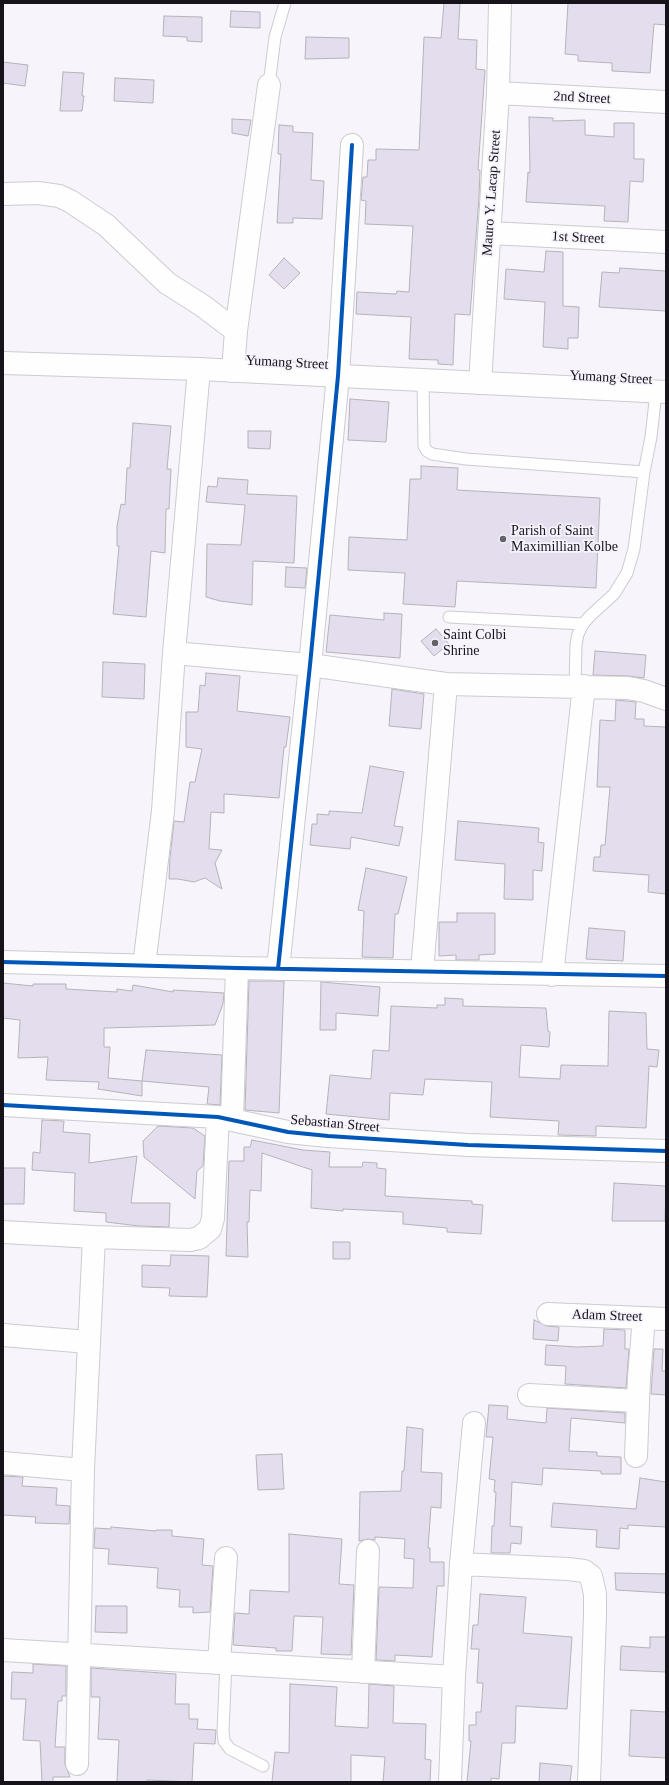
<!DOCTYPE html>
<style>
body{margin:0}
#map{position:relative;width:669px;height:1785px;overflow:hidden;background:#f7f5fb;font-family:"Times New Roman",serif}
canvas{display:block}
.frame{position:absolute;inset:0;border:4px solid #16141a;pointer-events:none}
</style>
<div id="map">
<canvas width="669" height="1785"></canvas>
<div class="frame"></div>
</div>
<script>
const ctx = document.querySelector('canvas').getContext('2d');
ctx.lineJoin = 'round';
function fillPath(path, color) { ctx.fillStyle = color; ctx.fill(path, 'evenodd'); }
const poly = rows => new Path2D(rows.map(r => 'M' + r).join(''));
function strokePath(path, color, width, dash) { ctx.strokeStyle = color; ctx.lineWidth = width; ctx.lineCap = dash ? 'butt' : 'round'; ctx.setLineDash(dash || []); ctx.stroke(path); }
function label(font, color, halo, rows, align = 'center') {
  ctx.font = font + ' "Times New Roman",serif'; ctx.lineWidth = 3.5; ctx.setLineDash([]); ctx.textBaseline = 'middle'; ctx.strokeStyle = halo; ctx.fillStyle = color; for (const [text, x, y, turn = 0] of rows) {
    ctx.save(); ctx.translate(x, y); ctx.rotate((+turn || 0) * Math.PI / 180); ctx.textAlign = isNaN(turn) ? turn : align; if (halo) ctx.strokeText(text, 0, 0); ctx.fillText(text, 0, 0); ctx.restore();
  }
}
const building = poly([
 [444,3,460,3,458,39,477,40,476,69,485,70,478,170,480,170,479,198,470,315,455,314,453,365,438,364,438,360,409,359,411,317,356,314,357,292,396,294,397,291,409,292,413,226,365,224,366,201,361,200,363,177,367,177,368,160,376,160,376,149,419,150,424,37,441,38,444,3],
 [568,3,666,3,666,25,654,24,650,73,612,71,612,63,578,61,578,55,565,54,568,3],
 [231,11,260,12,260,28,230,27,231,11],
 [164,16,202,17,202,42,187,41,187,37,163,36,164,16],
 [306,37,349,38,349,58,305,59,306,37],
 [3,62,28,65,25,86,3,83,3,62],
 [63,72,84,73,82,96,84,96,82,111,60,111,63,72],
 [115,78,154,80,153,103,114,101,115,78],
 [529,117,553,118,553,121,585,120,585,135,614,137,614,123,634,123,634,159,644,159,643,182,630,181,628,222,604,221,605,206,526,202,528,172,530,173,529,117],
 [232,119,251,120,248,136,232,133,232,119],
 [279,125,293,126,293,132,313,133,311,180,324,181,322,219,293,218,293,223,277,223,281,154,278,154,279,125],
 [546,251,563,252,563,306,579,307,578,338,568,338,568,349,543,347,545,302,504,299,506,269,544,272,546,251],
 [284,258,300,273,284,289,269,275,284,258],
 [620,268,666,271,666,311,599,307,602,272,619,273,620,268],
 [350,399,389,402,386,442,348,440,350,399],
 [133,423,171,426,167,469,171,469,169,509,166,509,165,553,151,551,146,617,113,614,119,546,117,546,117,526,121,504,125,505,127,468,130,468,133,423],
 [248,431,271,431,270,449,248,448,248,431],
 [421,466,458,468,457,490,600,498,596,588,457,581,455,607,403,604,405,573,348,570,349,537,407,540,410,479,421,479,421,466],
 [218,478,248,480,247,494,297,496,294,563,253,561,252,605,220,601,206,597,207,544,241,545,245,505,206,502,208,486,217,487,218,478],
 [286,567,307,568,305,588,285,587,286,567],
 [384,613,402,614,400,658,326,652,330,615,384,620,384,613],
 [436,629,449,644,434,656,421,641,436,629],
 [595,651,646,655,644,678,628,676,593,675,595,651],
 [103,662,145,664,144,699,102,697,103,662],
 [206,673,240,676,237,711,290,717,286,747,284,747,279,798,224,794,224,813,211,812,209,849,222,850,215,863,222,889,205,878,194,882,178,879,169,879,170,858,174,821,184,822,190,782,195,782,202,749,186,747,186,712,198,712,200,685,205,686,206,673],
 [392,689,424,694,421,729,389,726,392,689],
 [616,700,636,702,635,719,644,719,644,726,666,727,666,894,648,892,649,875,593,871,594,857,600,857,601,845,605,845,610,787,597,787,600,720,615,721,616,700],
 [370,766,404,772,394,826,403,827,399,846,351,837,350,849,310,845,312,824,317,824,317,814,329,815,329,811,362,813,370,766],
 [458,821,539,828,538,842,544,843,542,871,533,870,533,900,504,899,505,864,455,860,458,821],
 [366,868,407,877,398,914,395,914,393,958,362,957,364,911,358,910,366,868],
 [457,913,495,913,495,954,479,955,479,960,456,960,456,955,439,956,439,922,457,922,457,913],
 [589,928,625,931,623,961,586,959,589,928],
 [249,981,284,981,279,1113,245,1110,249,981],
 [321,982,380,987,378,1016,336,1013,336,1030,320,1030,321,982],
 [3,983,33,986,33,984,66,984,66,989,117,992,117,989,132,991,133,985,173,992,173,990,224,993,223,1004,215,1025,104,1028,104,1047,110,1047,108,1078,142,1081,142,1096,98,1089,99,1082,46,1080,48,1057,18,1058,20,1020,3,1018,3,983],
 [445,998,463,999,463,1006,546,1008,548,1031,550,1032,549,1047,521,1045,519,1077,560,1079,561,1065,608,1066,609,1011,646,1013,647,1049,659,1050,657,1067,649,1066,646,1128,596,1126,596,1136,558,1135,559,1121,490,1117,492,1082,425,1079,423,1095,390,1093,389,1120,326,1114,330,1075,371,1079,373,1050,389,1051,391,1006,437,1008,437,1005,445,1005,445,998],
 [146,1050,222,1055,220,1105,207,1104,209,1087,142,1081,146,1050],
 [42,1120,64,1121,63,1132,90,1134,89,1163,137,1156,131,1203,170,1203,169,1227,139,1226,106,1222,106,1213,74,1211,75,1173,32,1170,33,1152,40,1153,42,1120],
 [158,1126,193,1128,205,1136,203,1166,197,1171,195,1199,144,1157,143,1141,158,1126],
 [252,1140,303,1150,330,1152,329,1167,362,1167,363,1162,377,1163,377,1168,386,1169,385,1196,472,1201,472,1204,483,1205,481,1234,447,1232,447,1228,403,1224,403,1212,343,1209,343,1211,311,1208,312,1170,262,1153,261,1191,250,1190,249,1222,247,1222,248,1257,226,1256,229,1161,244,1161,244,1147,250,1147,252,1140],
 [3,1168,25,1168,24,1204,3,1204,3,1168],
 [614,1183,666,1186,665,1221,612,1221,614,1183],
 [333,1242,350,1242,350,1259,333,1259,333,1242],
 [171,1255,209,1256,207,1297,169,1296,170,1288,142,1287,142,1265,170,1266,171,1255],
 [534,1320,547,1326,559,1327,558,1341,533,1339,534,1320],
 [604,1329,625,1330,625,1349,629,1349,626,1388,565,1384,566,1366,545,1365,546,1345,577,1347,603,1346,604,1329],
 [654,1349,663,1349,662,1371,666,1371,666,1395,651,1394,654,1349],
 [489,1405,508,1406,507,1419,546,1423,547,1408,625,1413,625,1423,571,1418,569,1451,597,1452,597,1456,621,1457,621,1474,601,1474,601,1471,543,1468,542,1485,512,1482,510,1526,522,1527,521,1544,511,1543,510,1553,491,1553,492,1526,494,1526,496,1492,494,1492,495,1480,489,1479,493,1437,486,1437,489,1405],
 [407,1427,423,1429,421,1472,442,1473,441,1508,431,1507,428,1548,430,1548,430,1562,444,1562,444,1586,437,1586,432,1657,395,1655,395,1661,376,1660,379,1587,413,1588,414,1559,404,1558,405,1539,375,1537,375,1540,368,1539,359,1541,360,1492,401,1491,402,1471,404,1471,407,1427],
 [282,1454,284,1489,258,1490,256,1455,282,1454],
 [3,1476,23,1477,22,1486,57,1488,56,1505,70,1506,69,1524,35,1523,36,1517,3,1515,3,1476],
 [640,1478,666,1482,666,1527,628,1525,628,1529,620,1528,619,1549,596,1547,597,1530,551,1527,553,1503,636,1509,640,1478],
 [111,1527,156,1531,156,1530,172,1530,172,1536,204,1539,202,1565,213,1566,210,1612,193,1613,193,1607,179,1607,180,1590,157,1588,158,1568,108,1564,109,1549,94,1548,95,1528,111,1529,111,1527],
 [289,1534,342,1539,339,1584,354,1585,351,1655,321,1654,323,1617,294,1616,292,1651,276,1651,276,1648,233,1645,235,1613,249,1614,250,1590,289,1592,289,1534],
 [615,1573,666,1574,666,1593,616,1590,615,1573],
 [480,1594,526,1597,523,1633,572,1637,567,1709,516,1706,515,1743,502,1743,499,1779,491,1778,491,1782,467,1782,471,1741,469,1741,469,1725,476,1725,476,1712,481,1712,483,1683,477,1683,479,1649,471,1649,473,1625,478,1625,480,1594],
 [96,1606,127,1606,127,1633,95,1632,96,1606],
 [650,1637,666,1637,666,1672,620,1670,621,1646,650,1648,650,1637],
 [33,1664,66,1666,66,1696,62,1696,62,1701,58,1701,55,1747,65,1747,65,1764,70,1777,53,1777,53,1782,42,1782,40,1741,23,1740,26,1699,11,1699,12,1672,33,1673,33,1664],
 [91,1668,176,1674,175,1704,189,1704,189,1719,198,1719,197,1729,216,1730,215,1744,194,1743,192,1782,147,1780,147,1782,117,1782,119,1740,98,1739,100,1697,91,1697,91,1668],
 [290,1684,337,1687,335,1726,368,1728,369,1684,394,1686,393,1723,426,1724,425,1759,431,1760,430,1782,383,1782,385,1757,351,1755,351,1782,272,1782,275,1752,289,1753,290,1684],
 [631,1710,666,1712,666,1758,629,1756,631,1710],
 [540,1763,572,1766,570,1782,539,1782,540,1763]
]);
fillPath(building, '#e3ddee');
strokePath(building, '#b5b3b8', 1);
const lane = poly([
 [269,85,275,37,285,3],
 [423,381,424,446,427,451,432,454,466,459,644,472],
 [449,617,583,624],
 [575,686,576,645,578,634,583,624,590,616,614,594,627,573,634,549,644,472,651,437,656,392],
 [226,1663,223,1731,224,1741,230,1749,263,1766]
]);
const street = poly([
 [498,93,666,102],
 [3,194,38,193,59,196,70,201,106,225,167,283,203,306,236,331],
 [490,233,666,242],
 [233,371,236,331,269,85],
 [480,383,498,93,500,3],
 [174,653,310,665,446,684,628,688,644,691,666,699],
 [3,962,237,968,666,976],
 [144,966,163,811,174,653,199,369],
 [278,969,310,665,338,376,352,145],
 [422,971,446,684],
 [552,975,584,686],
 [3,1105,218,1117,288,1132,328,1136,468,1145,666,1151],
 [232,1119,237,968],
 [3,1232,94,1237,190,1240,199,1238,210,1229,213,1218,218,1117],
 [548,1314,666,1319],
 [3,1335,88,1342],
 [529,1395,638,1401],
 [636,1456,639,1377,644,1318],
 [3,1463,83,1470],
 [461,1564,568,1569,584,1571,591,1576,595,1594,595,1616,589,1782],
 [3,1650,454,1677],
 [219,1663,226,1558],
 [363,1672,368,1551],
 [77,1764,83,1470,94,1237],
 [450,1782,454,1677,461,1564,474,1423]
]);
const secondary = poly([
 [3,363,199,369,666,392]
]);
strokePath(lane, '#cccbd0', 13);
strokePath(street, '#cccbd0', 24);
strokePath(secondary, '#cccbd0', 24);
strokePath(lane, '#fefefe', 11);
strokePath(street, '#fefefe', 22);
strokePath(secondary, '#fefefe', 22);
strokePath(poly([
 [3,962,237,968,666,976],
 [278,969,310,665,338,376,352,145],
 [3,1105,218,1117,288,1132,328,1136,468,1145,666,1151]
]), '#0057b8', 4);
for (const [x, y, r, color] of [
 [503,539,4,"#656369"],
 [435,643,4,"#656369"]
]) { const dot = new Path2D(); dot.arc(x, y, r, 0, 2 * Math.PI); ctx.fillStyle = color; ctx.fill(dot); strokePath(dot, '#f6f3fd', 1.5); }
label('14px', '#16141a', '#f6f3fd', [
 ["2nd Street",582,98,3],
 ["Mauro Y. Lacap Street",492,193,-86],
 ["1st Street",578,238,3],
 ["Yumang Street",287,363,3],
 ["Yumang Street",611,378,3],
 ["Sebastian Street",335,1124,5],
 ["Adam Street",607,1316,2]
]);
label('14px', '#16141a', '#f6f3fd', [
 ["Parish of Saint",511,531],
 ["Maximillian Kolbe",511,547],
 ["Saint Colbi",443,635],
 ["Shrine",443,651]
], 'left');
</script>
